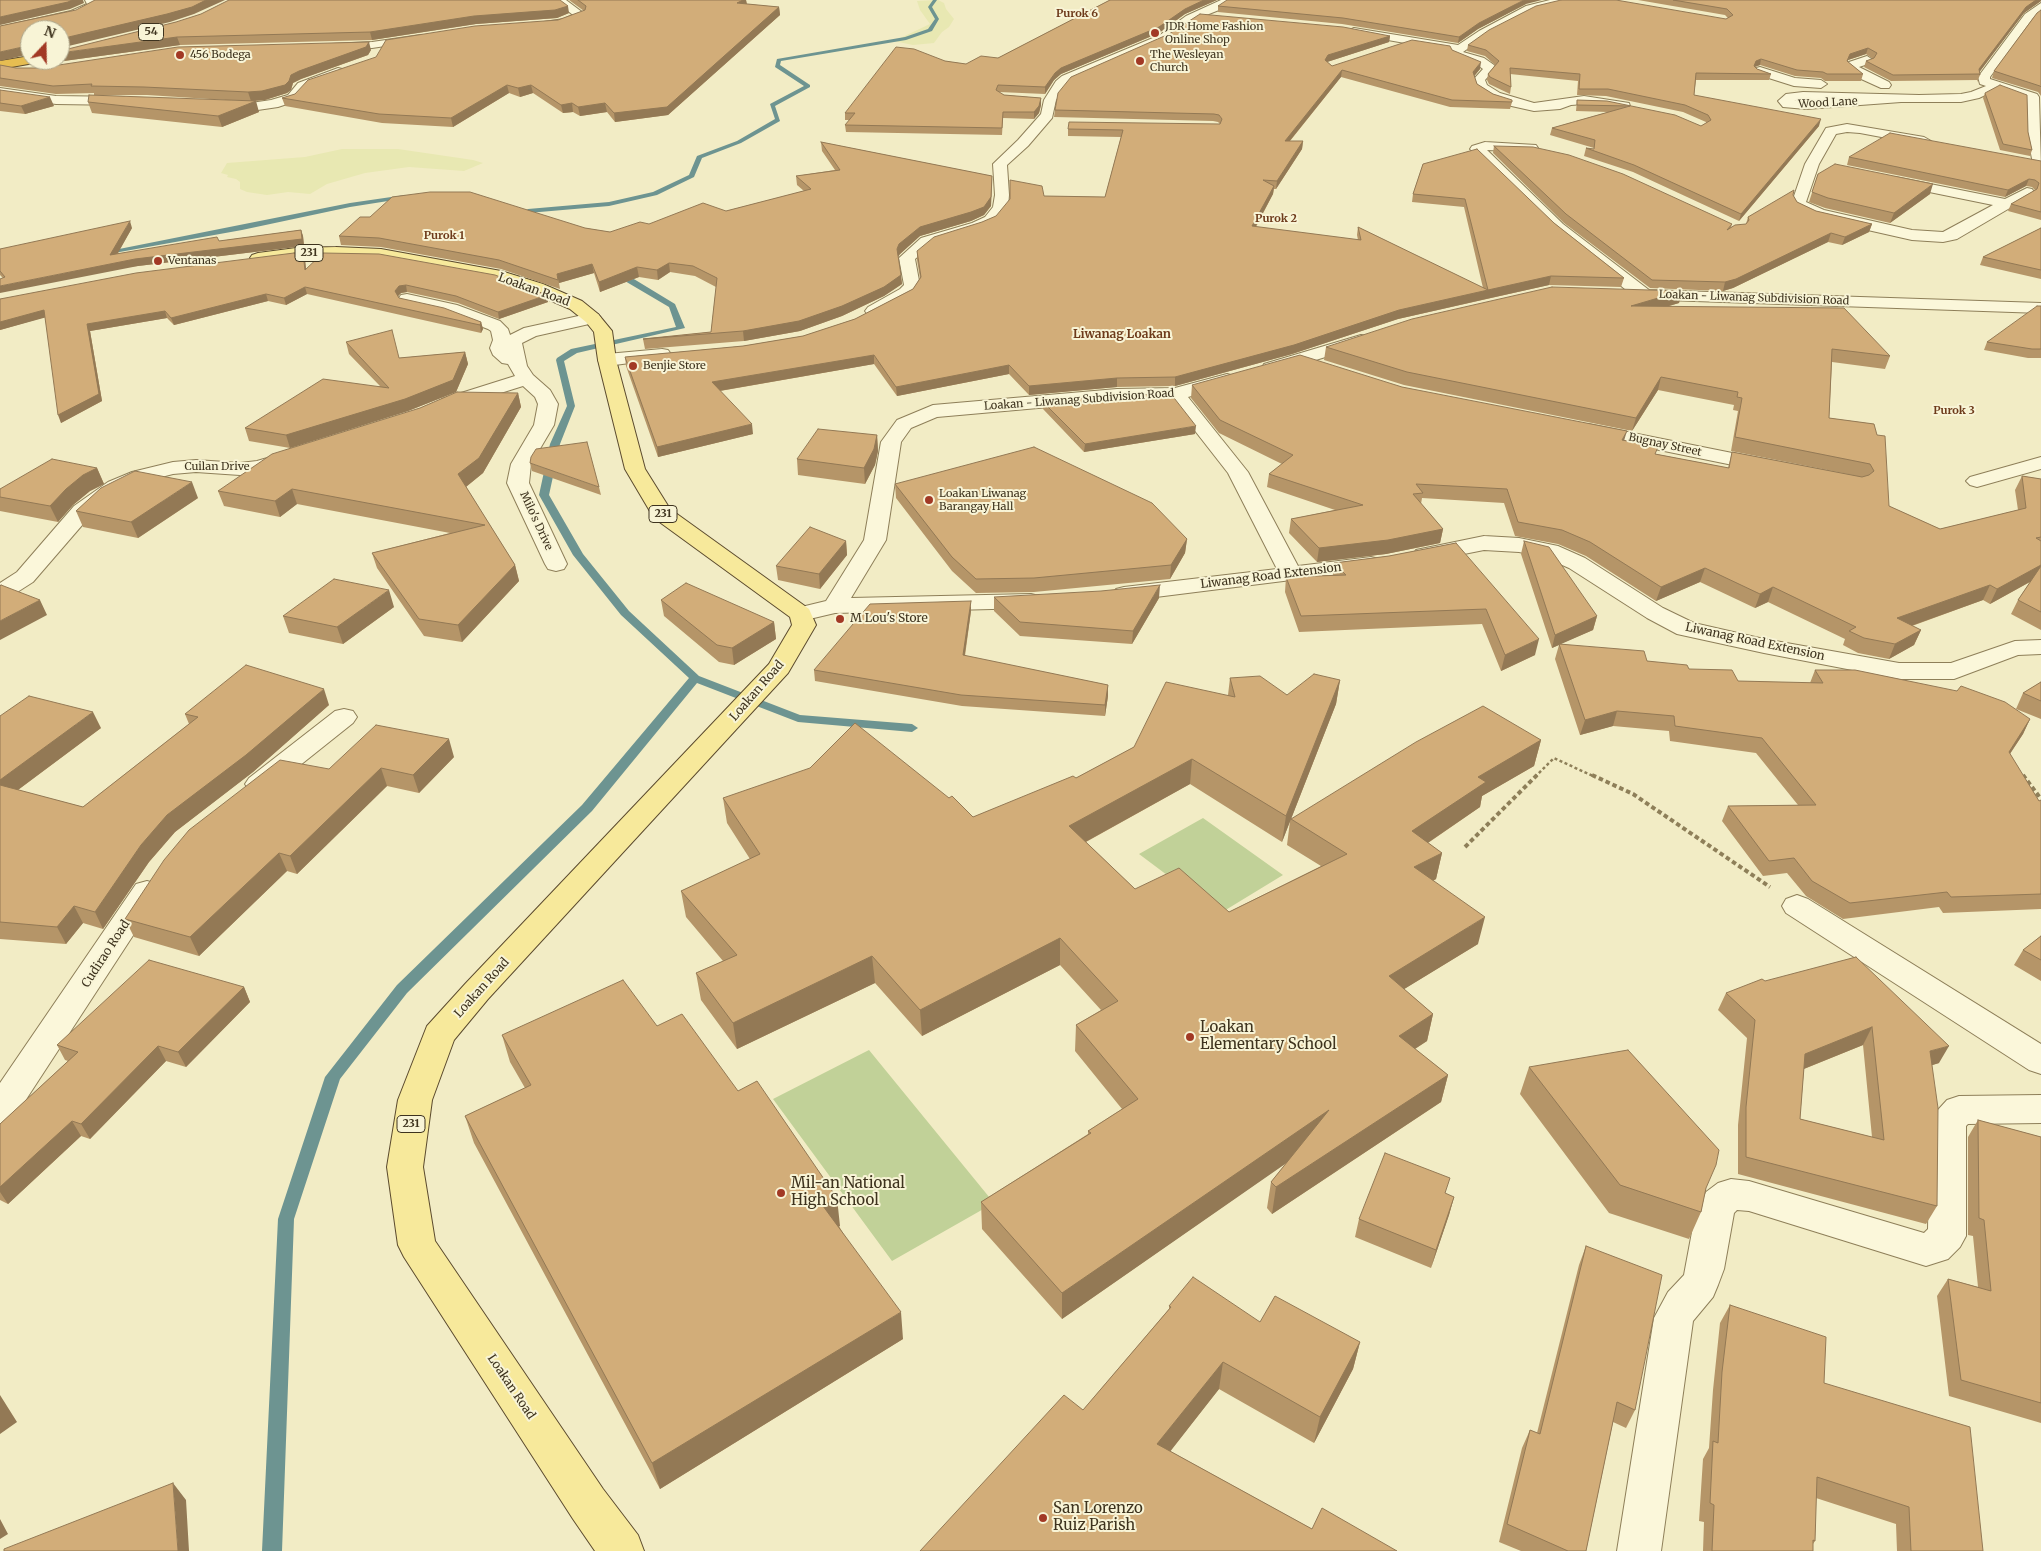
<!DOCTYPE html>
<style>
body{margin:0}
#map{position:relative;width:2041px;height:1551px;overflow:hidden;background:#f2ecc5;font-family:Merriweather,serif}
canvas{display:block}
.north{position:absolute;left:20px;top:20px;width:50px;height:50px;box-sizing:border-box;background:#f8f4d6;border:1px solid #aea78c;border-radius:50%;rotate:21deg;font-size:14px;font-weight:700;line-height:20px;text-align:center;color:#3e331e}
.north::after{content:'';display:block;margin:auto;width:18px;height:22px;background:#a23925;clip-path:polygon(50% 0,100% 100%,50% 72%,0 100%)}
</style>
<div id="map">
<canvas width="2041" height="1551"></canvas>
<div class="north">N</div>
</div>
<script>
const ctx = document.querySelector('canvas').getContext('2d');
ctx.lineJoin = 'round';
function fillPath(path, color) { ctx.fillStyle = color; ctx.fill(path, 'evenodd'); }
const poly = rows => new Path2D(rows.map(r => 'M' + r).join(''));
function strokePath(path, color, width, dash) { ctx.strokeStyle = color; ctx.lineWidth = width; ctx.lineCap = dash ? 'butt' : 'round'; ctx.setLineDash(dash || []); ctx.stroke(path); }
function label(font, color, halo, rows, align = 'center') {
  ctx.font = font + ' Merriweather,serif'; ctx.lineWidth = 4; ctx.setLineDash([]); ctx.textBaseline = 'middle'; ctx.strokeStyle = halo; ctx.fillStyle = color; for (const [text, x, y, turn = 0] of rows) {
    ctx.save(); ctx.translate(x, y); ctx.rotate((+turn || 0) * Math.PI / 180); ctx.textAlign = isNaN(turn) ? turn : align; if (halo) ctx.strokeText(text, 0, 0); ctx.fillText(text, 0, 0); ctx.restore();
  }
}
fillPath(poly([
 [938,0,944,3,946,9,954,19,949,27,942,32,934,43,913,45,894,41,930,24,920,10,917,1],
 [342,149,398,149,473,160,483,163,464,171,409,167,365,173,327,184,310,194,288,192,267,195,247,192,240,189,240,182,236,179,227,177,228,175,221,173,227,163,305,157]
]), '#e8e8b2');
fillPath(poly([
 [1203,818,1283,875,1219,914,1139,854],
 [869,1050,994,1203,892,1261,773,1099]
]), '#c1d198');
fillPath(poly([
 [933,0,937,0,932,7,939,19,932,31,906,40,781,61,780,65,810,85,810,87,775,106,780,121,741,143,702,158,694,177,657,195,609,206,528,213,525,211,528,209,609,202,653,192,689,175,697,156,737,141,775,119,770,104,804,86,775,67,777,59,905,37,928,29,935,19,928,7,933,0],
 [405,195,407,196,407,198,350,207,242,230,103,255,99,253,350,203,405,195],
 [613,270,619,270,675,304,685,328,577,353,564,361,575,406,560,444,549,495,583,554,629,611,699,676,800,715,912,724,918,728,912,732,798,722,697,683,592,811,407,993,340,1079,294,1219,282,1551,262,1551,278,1219,325,1077,397,985,582,805,689,678,621,615,573,555,539,495,550,444,567,406,556,360,557,358,571,349,676,327,669,307,613,274,613,270]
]), '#6d9491');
const minor = poly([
 [85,0,95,0,98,5,78,16,0,33,0,27,71,11,87,4,85,0],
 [554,0,566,0,586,15,570,24,544,26,542,24,544,22,564,19,573,15,554,0],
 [1221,0,1233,0,1219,10,1194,20,1168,39,1070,82,1065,86,1056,100,1052,118,1028,146,1007,165,1009,195,1008,207,995,223,982,229,933,244,915,259,920,286,912,297,880,315,874,316,868,315,865,311,868,307,900,289,904,285,899,258,921,238,972,223,985,217,993,207,995,195,993,164,1018,140,1041,114,1044,100,1056,81,1062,76,1160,35,1186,16,1221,0],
 [1550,0,1569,0,1568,2,1534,10,1487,35,1463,52,1484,58,1494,65,1496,68,1485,80,1487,85,1500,93,1534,103,1584,96,1629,103,1630,106,1629,109,1624,110,1584,104,1571,105,1560,109,1534,111,1507,105,1492,99,1477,90,1473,80,1483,69,1476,64,1452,55,1450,51,1354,34,1348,31,1354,28,1458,45,1479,31,1526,6,1550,0],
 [2041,3,2041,11,2033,18,1990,77,1990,79,2037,94,2039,97,2041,168,2035,167,2033,164,2028,138,2027,99,1998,89,1979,98,1961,102,1901,102,1806,109,1783,107,1778,101,1786,94,1803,92,1919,95,1961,94,1971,92,1986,86,1980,84,1978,77,2025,14,2041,3],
 [1794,100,1820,100,1806,101,1794,100],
 [421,35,427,38,425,40,372,48,332,50,326,47,332,44,372,42,421,35],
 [1867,56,1873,60,1871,63,1859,67,1889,82,1891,85,1889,88,1881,88,1859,78,1847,68,1849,62,1867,56],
 [1760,67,1795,78,1821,80,1827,84,1821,88,1794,86,1756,74,1754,71,1756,68,1760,67],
 [338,68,342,69,344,72,342,75,306,89,296,101,278,107,251,111,220,109,214,105,220,101,251,103,271,100,288,95,298,83,338,68],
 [0,88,56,96,124,97,130,101,124,105,56,104,0,96,0,88],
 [1847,124,1924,137,1931,141,1924,145,1860,133,1847,132,1836,134,1819,164,1806,202,1824,210,1912,230,1943,232,1993,205,1890,184,1888,181,1890,178,1895,177,2005,199,2027,188,2032,189,2034,192,2032,195,1957,239,1943,242,1912,240,1819,219,1801,212,1796,209,1792,202,1805,164,1826,128,1847,124],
 [1485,142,1536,145,1538,148,1531,152,1487,150,1563,224,1649,290,2041,303,2041,313,1637,299,1553,230,1470,149,1472,146,1485,142],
 [407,294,457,305,500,321,508,329,510,335,524,328,592,313,598,314,601,318,598,322,536,336,522,343,527,366,533,375,550,390,558,404,554,425,531,464,529,483,567,564,564,569,556,571,548,569,545,564,507,483,511,464,534,425,538,404,535,397,523,386,456,407,449,409,442,407,439,403,442,399,515,376,508,364,502,363,493,355,490,348,493,340,491,331,488,329,446,313,401,303,398,299,401,295,407,294],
 [1361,335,1367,336,1370,340,1367,344,1271,374,1264,372,1262,368,1264,364,1361,335],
 [662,349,668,350,671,354,668,358,607,366,600,364,598,360,600,356,607,354,662,349],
 [1227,374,1234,376,1236,380,1234,384,1188,397,1248,472,1298,566,1371,557,1379,559,1382,564,1379,569,1124,601,1116,599,1112,594,1116,589,1124,587,1277,569,1228,473,1171,400,1117,401,937,417,911,428,901,442,886,540,851,598,1031,594,1039,596,1043,601,1039,606,1031,608,835,613,801,621,793,619,789,614,793,609,826,601,864,540,881,442,897,420,933,405,1117,389,1175,388,1227,374],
 [1588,424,1767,460,1774,462,1777,466,1774,470,1767,472,1581,434,1578,430,1581,426,1588,424],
 [288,452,295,454,298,458,295,462,259,473,240,475,196,472,173,474,146,481,122,490,90,516,33,582,8,598,0,600,0,583,17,572,74,506,108,482,132,472,173,462,196,460,240,463,257,461,288,452],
 [2041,457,2041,469,1977,487,1970,485,1966,481,1970,477,2041,457],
 [1484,536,1519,538,1558,546,1585,558,1663,608,1694,623,1764,639,1899,663,1951,663,2015,641,2041,640,2041,654,2018,655,1954,679,1899,679,1764,653,1677,634,1647,618,1569,568,1544,557,1519,552,1484,550,1424,562,1416,560,1413,555,1416,550,1484,536],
 [344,709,353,711,357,717,353,723,269,790,259,793,249,790,245,784,249,778,335,711,344,709],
 [147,881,158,884,162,891,12,1121,0,1125,0,1083,136,884,147,881],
 [1797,895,1808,899,2041,1044,2041,1074,2029,1070,1786,913,1782,906,1786,899,1797,895],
 [2041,1095,2041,1123,1968,1124,1966,1126,1966,1236,1960,1247,1948,1259,1926,1266,1749,1211,1737,1210,1734,1213,1724,1269,1718,1285,1713,1297,1693,1321,1661,1551,1617,1551,1654,1318,1668,1292,1684,1275,1695,1216,1706,1192,1718,1183,1731,1179,1749,1181,1924,1233,1928,1229,1930,1122,1936,1112,1947,1100,1959,1096,2041,1095]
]);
const major = poly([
 [336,247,381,249,501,271,543,284,582,301,598,314,612,331,616,360,645,469,670,509,809,609,816,625,788,673,488,999,454,1040,432,1100,423,1167,435,1241,603,1489,638,1535,644,1551,595,1551,573,1519,404,1257,398,1245,387,1167,398,1100,427,1026,466,983,769,664,792,625,790,617,654,518,651,513,625,469,598,360,594,332,586,322,570,309,531,292,497,280,420,265,381,259,336,257,296,258,258,263,252,261,250,258,252,255,258,253,296,248,336,247]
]);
const highway = poly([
 [30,56,30,60,36,60,34,63,0,69,0,61,30,56]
]);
strokePath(minor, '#8e7f59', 2);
strokePath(major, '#5c4b2e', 2);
strokePath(highway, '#5c4b2e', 2);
strokePath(poly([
 [2023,775,2024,777],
 [1535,777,1554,758,1595,777]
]), '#8e7f59', 2.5, [3, 2.5]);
strokePath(poly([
 [1592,775,1633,794,1770,887],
 [2023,775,2041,799],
 [1465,847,1537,775]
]), '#8e7f59', 4, [4.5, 3]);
fillPath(minor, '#fbf7da');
fillPath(major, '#f7e99b');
fillPath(highway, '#e6bd51');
fillPath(poly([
 [569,0,746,0,747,4,779,7,780,15,668,115,615,122,607,112,580,116,573,112,563,113,533,93,520,97,509,93,453,127,382,123,285,106,282,98,558,20,584,11],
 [1110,0,1217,0,1185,14,1159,33,1061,74,1054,80,1045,94,999,92,1004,95,1041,98,1041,105,1039,113,1034,119,1003,118,1002,135,846,132,845,125,850,120,845,120,845,113,945,61,966,64,998,58],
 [1638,0,2041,0,2041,1,2024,13,1979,72,1980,75,1977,82,1977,80,1891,81,1864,67,1866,61,1873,59,1866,54,1848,60,1848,62,1863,74,1861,81,1825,81,1821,78,1795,76,1760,65,1755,67,1757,69,1771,74,1769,80,1696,80,1694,95,1819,126,1739,221,1633,172,1584,156,1586,148,1594,149,1594,148,1550,135,1552,128,1608,112,1576,111,1577,100,1607,101,1701,126,1706,123,1706,122,1683,112,1606,96,1577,95,1578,81,1510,74,1511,87,1510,94,1489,84,1487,80,1488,74,1495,65,1485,56,1467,51,1468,45,1726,19,1728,18,1725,15],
 [1526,4,1478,29,1458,43,1342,24,1218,12,1218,6],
 [2041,10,2041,115,2041,96,2038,92,1992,78,1994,71],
 [569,13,557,18,476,24,372,40,180,45,42,64,35,64,34,60,60,60,176,22],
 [1390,36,1389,42,1327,62,1332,66,1452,50,1480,69,1474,76,1477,84,1493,94,1512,102,1510,109,1450,107,1341,77,1290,141,1303,141,1302,149,1276,189,1274,189,1273,194,1256,227,1358,240,1357,235,1358,227,1483,288,1464,207,1412,202,1413,194,1423,164,1554,223,1624,278,1621,287,1549,285,1398,319,1292,354,1175,386,1117,387,1029,395,1009,374,897,396,874,364,720,391,753,434,658,457,626,366,625,357,743,346,803,336,855,319,913,289,920,278,917,260,917,251,1044,196,1105,197,1121,137,1068,136,1068,129,1220,124,1218,122,1213,121,1054,117,1055,110],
 [371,50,368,55,301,79,293,83,291,90,287,93,265,100,253,101,259,112,222,127,92,113,88,102,241,101,147,95,94,95,94,93,56,94,0,86,0,65,16,68,39,68],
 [0,90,54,106,25,114,0,111],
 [1985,93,2028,132,2032,150,2030,156,2000,150,1983,98],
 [821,142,992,176,991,206,984,215,971,221,920,236,900,254,898,257,902,284,884,296,842,316,800,331,744,341,645,349,643,339,711,332,716,287,695,276,670,272,658,280,639,277,600,292,594,273,559,283,560,289,501,269,381,247,341,245,339,236,585,228,610,232,649,224,726,211,804,191,797,185,796,176,835,170,822,151],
 [1494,146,1732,224,1731,227,1746,224,1748,217,1793,195,1797,202,1816,211,1872,224,1869,232,1842,245,1828,242,1733,288,1723,291,1650,288,1564,223,1493,153],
 [1849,157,2041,161,2041,220,2008,211,2011,204,2035,190,2032,187,2026,186,2005,197,1847,165],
 [1818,174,1930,194,1890,223,1825,208,1809,202],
 [132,228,117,254,219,241,301,230,303,236,304,246,138,266,3,278,0,275,0,249],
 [2041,228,2041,279,1980,265,1983,257],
 [305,260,306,269,548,302,499,319,458,303,407,292,401,293,398,296,399,298,481,322,483,329,481,333,307,294,286,305,268,301,174,325,167,318,90,331,102,401,61,423,45,317,0,330,0,299],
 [1682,291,1679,303,1669,306,1890,356,1885,369,1832,362,1829,418,1874,424,1889,506,1940,529,2018,510,2015,490,2022,476,2041,479,2041,630,2011,614,2018,600,2030,582,1990,604,1983,600,1912,626,1921,630,1914,645,1889,659,1858,653,1843,645,1845,639,1768,602,1755,608,1700,582,1656,601,1586,556,1558,544,1515,536,1504,503,1422,498,1421,504,1443,529,1440,543,1386,554,1317,562,1289,533,1291,519,1335,510,1267,487,1269,474,1282,464,1219,433,1191,398,1192,385,1402,387,1625,440,1656,454,1728,468,1732,452,1858,476,1731,451,1738,411,1733,410,1734,405,1658,390,1632,431,1404,385,1324,360,1326,347],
 [2041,306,2041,358,2028,358,1984,350,1987,342],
 [346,342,399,358,465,352,468,364,456,392,408,411,290,448,249,441,245,428,380,386,349,354],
 [518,393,521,407,483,473,466,487,515,565,519,581,462,642,424,636,377,568,372,553,450,533,297,504,280,517,224,506,218,491],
 [1043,402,1195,434,1084,452,1043,409],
 [877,435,878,451,875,465,865,484,798,475,797,459],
 [530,463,599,487,601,495,532,471],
 [97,468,104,484,90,491,73,505,58,522,0,511,0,489],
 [895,484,1187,539,1185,553,1170,579,1034,592,976,593,952,571,896,498],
 [198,498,138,538,83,527,76,511],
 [846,541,847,555,820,589,778,580,776,566],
 [1524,541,1597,616,1593,630,1560,644,1689,669,1738,681,1810,683,1815,670,2030,719,2023,734,2010,754,2039,801,2041,800,2041,909,1943,913,1939,907,1843,919,1806,896,1787,873,1763,876,1722,821,1728,806,1798,805,1756,753,1670,741,1669,731,1613,726,1580,735,1555,659,1559,645,1552,648,1521,554],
 [1456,543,1535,655,1501,671,1482,624,1299,632,1285,592,1286,577,1333,575,1334,563,1389,556],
 [994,597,1159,598,1132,644,1020,636,994,611],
 [661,600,774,622,776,639,734,665,719,662,664,616],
 [394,607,343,644,289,633,283,616],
 [971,611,965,656,1108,685,1108,696,1105,716,962,706,815,681,814,670],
 [1230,678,1287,695,1340,680,1336,704,1291,819,1541,740,1534,766,1482,796,1480,807,1428,843,1442,853,1436,879,1433,881,1478,944,1404,989,1433,1014,1427,1041,1415,1049,1448,1075,1441,1102,1272,1214,1267,1208,1271,1182,1287,1162,1062,1319,982,1229,981,1202,1088,1134,1088,1131,1122,1109,1075,1051,1076,1025,1101,1010,1060,965,922,1036,875,983,737,1049,701,1000,696,973,723,961,686,917,681,891,750,859,727,823,723,798,973,817,1076,778,1134,747,1228,695],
 [1190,784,1282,842,1290,821,1287,845,1321,866,1229,912,1135,889,1086,842],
 [2041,682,2041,719,2016,709,2023,693],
 [329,705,253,772,175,832,149,862,103,929,83,923,66,944,0,939,0,716,101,728,18,790,83,807,189,724,185,714],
 [454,757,419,793,387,786,297,874,287,871,199,956,134,937,125,919,329,769],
 [2041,936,2041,981,2014,965,2023,950],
 [1856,957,1939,1063,1932,1065,1937,1206,1926,1224,1738,1174,1738,1125,1747,1038,1718,1010,1726,993],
 [1863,1045,1872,1137,1800,1119,1804,1069],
 [244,987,250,1002,186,1067,166,1061,90,1139,81,1136,8,1204,0,1200,0,1124,68,1061,65,1060,57,1045],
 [657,1026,738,1091,840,1226,839,1226,903,1339,660,1489,474,1143,465,1116,525,1088,510,1062,502,1035],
 [1529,1067,1706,1188,1701,1212,1689,1239,1609,1213,1520,1094],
 [1978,1120,2041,1137,2041,1423,1949,1396,1937,1296,1948,1279,1978,1287,1973,1236,1968,1235,1968,1137],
 [1446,1194,1454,1197,1449,1215,1431,1268,1355,1237,1359,1219],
 [1586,1246,1635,1410,1626,1428,1613,1422,1586,1551,1521,1551,1499,1542,1522,1448,1530,1430,1537,1433,1579,1265],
 [1730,1305,1824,1383,1983,1551,1897,1551,1896,1524,1816,1498,1815,1541,1813,1544,1813,1551,1703,1551,1704,1522,1699,1521,1703,1459,1709,1448,1713,1390,1720,1323],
 [1169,1306,1260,1322,1360,1342,1353,1369,1314,1443,1219,1389,1170,1451,1312,1529,920,1551,1083,1410,1169,1309]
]), '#b59568');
fillPath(poly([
 [72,0,83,0,84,3,70,9,0,25,0,17],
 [206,0,225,0,194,14,170,22,60,48,60,39],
 [743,0,746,0,747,6,737,3],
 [1204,0,1217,0,1185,14,1159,33,1061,74,1054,80,1045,94,1045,87,1055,73,1061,68],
 [1524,0,1542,0,1526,4,1478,29,1458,43,1459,37,1479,23],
 [2036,0,2041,0,2041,1,2024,13,1978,74,1979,69,2026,7],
 [568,6,569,13,557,18,476,24,372,40,370,32,474,16],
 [779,7,780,15,668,115,615,122,614,113],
 [1390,36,1389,42,1327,62,1325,60,1328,55],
 [177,37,180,45,42,64,40,60,60,60,60,53],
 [369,42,371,50,368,55,301,79,293,83,291,90,287,93,265,100,251,101,248,92],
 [27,46,30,54,0,61,0,52],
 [1868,48,1866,54,1848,60,1845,67,1850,54],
 [1761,59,1760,65,1754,67,1752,72,1756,61],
 [1481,62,1480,69,1472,79,1473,72],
 [1342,70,1341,77,1284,148,1285,141],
 [507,85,509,93,453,127,451,118],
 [531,85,533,93,520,97,518,88],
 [50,97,54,106,25,114,21,106],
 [1041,98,1041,105,1039,113,1034,119,1034,112],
 [256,101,259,112,222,127,218,116],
 [572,103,573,112,563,113,561,105],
 [605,103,607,112,580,116,578,107],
 [1821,119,1819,126,1739,221,1741,214],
 [1303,141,1302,149,1276,189,1277,181],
 [992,176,991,206,984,215,971,221,920,236,900,254,897,258,897,249,899,244,920,227],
 [2029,179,2026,186,2005,197,2008,190],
 [1933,184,1930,194,1890,223,1894,213],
 [1274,186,1273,194,1251,235,1252,226],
 [130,221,132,228,113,262,110,255],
 [1872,224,1869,232,1842,245,1845,237],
 [301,230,303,236,304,246,138,266,0,293,0,286,135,259],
 [1831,233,1828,242,1733,288,1723,291,1725,282],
 [303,253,305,260,307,277,305,270],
 [669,263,670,272,658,280,657,270],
 [592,264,594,273,559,283,557,274],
 [637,267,639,277,600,292,599,282],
 [901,275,902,284,884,296,842,316,800,331,744,341,743,331],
 [1551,276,1549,285,1486,299,1488,290],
 [406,285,407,292,401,293,396,298,395,291,399,286],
 [305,287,307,294,286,305,284,298],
 [1488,290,1486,299,1398,319,1292,354,1175,386,1175,377,1399,310],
 [1682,291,1679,303,1628,318,1631,306],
 [266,294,268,301,174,325,171,318],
 [547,295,548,302,499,319,498,312],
 [44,310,47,317,0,330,0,322],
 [165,311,167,318,90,331,102,401,61,423,58,415,87,324],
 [481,322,483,329,481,333,480,325],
 [465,352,468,364,456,392,408,411,290,448,286,435],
 [874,355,874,364,713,392,712,382],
 [1009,365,1009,374,897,396,896,387],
 [1661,377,1658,390,1632,431,1636,418],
 [1117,378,1117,387,1029,395,1029,386],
 [518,393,521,407,483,473,462,490,458,474],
 [752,424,753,434,658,457,657,447],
 [1196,426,1195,434,1084,452,1085,444],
 [1627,431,1623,444,1622,440],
 [877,435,878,451,875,465,865,484,864,468],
 [97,468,104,484,90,491,73,505,58,522,50,506,66,489,83,475],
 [192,482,198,498,138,538,131,522],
 [292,489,297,504,280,517,275,501],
 [1443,529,1440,543,1386,554,1317,562,1319,548],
 [1187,539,1185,553,1170,579,1171,565],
 [846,541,847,555,820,589,819,574],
 [515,565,519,581,462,642,458,625],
 [2041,565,2035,579,1990,604,1997,589],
 [1705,568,1700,582,1656,601,1661,587],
 [1160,585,1159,598,1132,644,1133,631],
 [1990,585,1983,600,1891,633,1897,618],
 [1773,587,1768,602,1755,608,1760,594],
 [389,590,394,607,343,644,337,627],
 [40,600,47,615,0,640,0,621],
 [971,601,971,611,963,666,963,655],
 [1597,616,1593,630,1552,648,1555,635],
 [774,622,776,639,734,665,732,648],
 [1921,630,1914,645,1889,659,1895,644],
 [1539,639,1535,655,1501,671,1505,655],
 [1340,680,1336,704,1282,842,1286,816],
 [1108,685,1108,696,1105,716,1105,705],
 [324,689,329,705,253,772,175,832,149,862,103,929,95,912,141,845,167,815],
 [1617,711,1613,726,1580,735,1585,720],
 [93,712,101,728,3,801,0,794,0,780],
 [2030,719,2023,734,2001,767,2009,752],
 [449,739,454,757,419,793,413,775],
 [1541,740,1534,766,1482,796,1480,807,1407,857,1412,831,1478,777],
 [1192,759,1190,784,1069,851,1069,826],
 [381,768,387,786,297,874,290,856],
 [279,853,287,871,199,956,190,937],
 [1442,853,1436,879,1409,893,1414,867],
 [74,906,83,923,66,944,57,927],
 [1485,917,1478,944,1383,1002,1389,976],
 [1060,938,1060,965,922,1036,920,1010],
 [872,956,875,983,737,1049,733,1023],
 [244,987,250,1002,186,1067,178,1052],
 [1433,1014,1427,1041,1393,1063,1399,1036],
 [1872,1027,1863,1045,1796,1072,1805,1054],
 [158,1046,166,1061,90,1139,81,1124],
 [1949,1046,1939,1063,1920,1069,1930,1051],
 [1448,1075,1441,1102,1272,1214,1276,1187],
 [1329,1110,1324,1137,1062,1319,1062,1293],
 [72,1121,81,1136,8,1204,0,1192,0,1187],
 [1454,1197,1449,1215,1431,1268,1436,1250],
 [837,1198,840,1226,827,1233,823,1206],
 [901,1312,903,1339,660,1489,652,1463],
 [1360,1342,1353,1369,1314,1443,1320,1417],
 [1223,1362,1219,1389,1155,1471,1157,1444],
 [0,1395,17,1422,0,1434],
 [173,1483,186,1500,189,1551,178,1551],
 [0,1519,8,1534,0,1539]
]), '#937955');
const building = poly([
 [0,0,72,0,68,2,0,17,0,0],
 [95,0,206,0,192,7,167,14,60,39,60,30,30,30,30,50,29,50,27,46,0,52,0,26,76,10,95,0],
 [229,0,560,0,568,6,555,10,474,16,370,32,177,37,60,53,60,51,176,22,201,14,229,0],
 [578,0,743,0,737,3,779,7,667,107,614,113,605,103,578,107,572,103,561,105,531,85,518,88,507,85,451,118,379,114,282,98,295,94,308,80,376,57,386,40,475,26,558,20,585,10,586,6,578,0],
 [1110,0,1204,0,1185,9,1159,27,1061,68,1055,73,1045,87,998,85,996,90,1004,95,1041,98,1039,106,1034,112,1003,112,1002,128,845,125,855,113,845,113,896,47,914,49,945,61,966,64,981,56,998,58,1110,0],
 [1227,0,1524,0,1479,23,1459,37,1343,18,1218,6,1227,0],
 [1561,0,1616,0,1726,19,1733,15,1727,9,1673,0,2036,0,2026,7,1979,69,1980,75,1979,74,1893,75,1866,61,1874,58,1877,53,1868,48,1850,54,1847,61,1863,74,1827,74,1823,72,1797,70,1761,59,1756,61,1754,66,1757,69,1771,74,1696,73,1694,95,1821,119,1741,214,1634,165,1586,148,1594,149,1595,140,1552,128,1630,106,1577,105,1577,100,1607,101,1675,115,1701,126,1711,120,1708,115,1685,105,1608,89,1579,89,1580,74,1510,68,1511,87,1490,77,1488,74,1499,61,1486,50,1468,45,1489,30,1536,6,1561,0],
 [2041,10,2041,87,2040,86,1994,71,2037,13,2041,10],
 [1200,14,1343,27,1390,36,1328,55,1325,60,1332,66,1412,40,1450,46,1452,50,1481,62,1473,72,1477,84,1493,94,1512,100,1512,102,1452,100,1342,70,1285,141,1303,141,1277,181,1263,180,1274,186,1252,226,1361,240,1358,227,1488,290,1399,310,1294,345,1175,377,1117,378,1029,386,1009,365,896,387,874,355,712,382,752,424,657,447,625,357,743,346,803,336,855,319,913,289,921,277,917,251,934,237,982,222,996,216,1010,199,1010,180,1042,186,1044,196,1105,197,1123,130,1068,129,1069,122,1220,124,1222,119,1219,115,1214,114,1055,110,1058,93,1071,77,1169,34,1200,14],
 [369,42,366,47,299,71,291,75,289,81,285,85,262,91,248,92,144,87,91,86,92,84,53,86,0,78,0,65,16,68,39,68,178,47,369,42],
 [2000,85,2027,95,2028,132,2032,150,2003,144,1985,93,2000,85],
 [0,90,50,97,21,106,0,103,0,90],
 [89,95,256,101,218,116,88,102,89,95],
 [1890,133,2041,161,2041,212,2011,204,2037,189,2039,183,2035,180,2029,179,2008,190,1849,157,1890,133],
 [821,142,992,176,991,197,984,207,971,212,920,227,899,244,897,249,901,275,884,287,842,306,799,321,743,331,643,339,711,332,717,278,693,266,669,263,657,270,637,267,599,282,592,264,557,274,558,280,499,260,379,238,339,236,360,217,370,217,392,197,430,192,470,192,585,228,610,232,640,222,649,224,703,203,726,211,811,189,796,176,840,170,821,142],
 [1494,146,1533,147,1569,155,1623,174,1732,224,1727,230,1735,225,1746,224,1749,220,1748,217,1794,190,1793,195,1797,202,1816,211,1872,224,1845,237,1831,233,1736,279,1725,282,1652,280,1566,214,1494,146],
 [1477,149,1554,223,1624,278,1551,276,1488,290,1465,199,1413,194,1423,164,1477,149],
 [1835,164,1933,184,1894,213,1828,198,1812,192,1818,174,1835,164],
 [130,221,110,255,217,237,219,241,301,230,302,239,135,259,0,286,0,279,5,277,0,271,0,249,130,221],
 [2041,228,2041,270,1983,257,2041,228],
 [294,253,303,253,305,270,323,253,379,254,495,275,547,295,498,312,456,296,406,285,399,286,395,291,399,298,444,308,481,322,480,325,305,287,284,298,266,294,171,318,165,311,87,324,99,394,58,415,44,310,0,322,0,299,136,273,294,253],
 [1552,287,1682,291,1631,306,1844,308,1890,356,1832,349,1829,418,1874,424,1877,435,1885,436,1889,506,1940,529,2026,508,2022,476,2041,479,2041,537,2036,538,2041,541,2041,565,1997,589,1990,585,1897,618,1921,630,1895,644,1864,638,1849,631,1856,627,1773,587,1760,594,1705,568,1661,587,1590,542,1562,530,1518,522,1507,489,1416,484,1423,493,1413,494,1443,529,1388,540,1319,548,1291,519,1363,505,1269,474,1293,455,1220,420,1192,385,1300,355,1402,387,1627,431,1622,440,1658,447,1655,454,1729,468,1732,452,1862,477,1869,475,1874,471,1870,464,1735,437,1742,398,1737,397,1738,392,1661,377,1636,418,1407,372,1326,347,1412,319,1552,287],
 [2037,306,2041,306,2041,349,2032,349,1987,342,2037,306],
 [392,330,399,358,465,352,453,380,405,399,286,435,245,428,323,379,389,388,346,342,392,330],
 [457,392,518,393,479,458,458,474,515,565,458,625,419,619,372,553,485,525,292,489,275,501,218,491,272,454,420,408,457,392],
 [1171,394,1196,426,1085,444,1043,402,1117,395,1171,394],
 [818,429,877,435,874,449,864,468,797,459,818,429],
 [587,442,599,487,530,463,531,457,536,449,587,442],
 [1034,447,1152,503,1187,539,1171,565,1034,578,976,579,952,557,895,484,1034,447],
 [52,459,97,468,83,475,66,489,50,506,0,497,0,489,52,459],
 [135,471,192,482,131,522,76,511,101,488,135,471],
 [810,527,846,541,819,574,776,566,810,527],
 [1524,541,1549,547,1597,616,1555,635,1524,541],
 [1456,543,1539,639,1505,655,1486,609,1301,616,1286,577,1346,575,1334,563,1389,556,1456,543],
 [2041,566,2041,612,2018,600,2041,566],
 [334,579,389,590,337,627,283,616,334,579],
 [686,583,774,622,732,648,717,645,661,600,686,583],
 [1,585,40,600,0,621,0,586,1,585],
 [1160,585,1133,631,1020,622,994,597,1101,591,1160,585],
 [971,601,963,655,1108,685,1105,705,961,695,814,670,870,604,971,601],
 [1559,644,1644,651,1647,661,1687,665,1689,669,1732,670,1738,681,1823,683,1815,670,1855,670,1957,691,1961,686,2005,702,2030,719,2009,752,2039,801,2041,800,2041,894,1951,897,1947,892,1850,903,1812,881,1794,858,1769,861,1728,806,1816,805,1762,738,1675,726,1674,716,1617,711,1585,720,1559,644],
 [246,665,324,689,246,755,167,815,141,845,95,912,74,906,57,927,0,922,0,785,83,807,198,717,185,714,246,665],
 [1314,674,1340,680,1286,816,1192,759,1069,826,1135,889,1179,868,1229,912,1347,854,1291,819,1416,742,1483,706,1541,740,1478,777,1486,782,1412,831,1442,853,1414,867,1485,917,1389,976,1433,1014,1399,1036,1448,1075,1276,1187,1271,1182,1329,1110,1062,1293,981,1202,1091,1133,1088,1131,1138,1099,1076,1025,1118,1001,1060,938,920,1010,872,956,733,1023,696,973,737,955,681,891,760,854,723,798,810,768,855,723,949,798,952,796,973,817,1073,776,1076,778,1134,747,1166,682,1235,697,1230,678,1260,676,1287,695,1314,674],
 [2041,682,2041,701,2023,693,2041,682],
 [29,696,93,712,0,780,0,716,29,696],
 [376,725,449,739,413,775,381,768,290,856,279,853,190,937,125,919,164,860,189,830,280,760,329,769,376,725],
 [2041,936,2041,960,2023,950,2041,936],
 [1856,957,1949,1046,1930,1051,1938,1108,1937,1206,1746,1157,1746,1107,1755,1020,1726,993,1762,979,1765,981,1856,957],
 [1872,1027,1884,1140,1800,1119,1805,1054,1872,1027],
 [149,960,244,987,178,1052,158,1046,81,1124,72,1121,0,1187,0,1124,78,1052,57,1045,149,960],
 [623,980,657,1026,682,1014,738,1091,757,1081,837,1198,823,1206,901,1312,652,1463,465,1116,531,1085,502,1035,623,980],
 [1628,1050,1719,1150,1716,1165,1706,1188,1701,1212,1620,1185,1529,1067,1628,1050],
 [1978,1120,2041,1137,2041,1403,1961,1380,1948,1279,1991,1291,1984,1220,1979,1218,1978,1120],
 [1385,1153,1450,1178,1445,1193,1454,1197,1436,1250,1359,1219,1385,1153],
 [1586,1246,1662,1275,1635,1410,1617,1402,1586,1551,1568,1551,1507,1524,1530,1430,1540,1434,1586,1246],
 [1193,1277,1260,1322,1275,1296,1360,1342,1320,1417,1223,1362,1157,1444,1312,1529,1322,1508,1397,1551,920,1551,1064,1395,1083,1410,1171,1307,1169,1306,1193,1277],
 [1730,1305,1826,1337,1824,1383,1970,1427,1983,1551,1911,1551,1909,1507,1817,1477,1815,1541,1813,1540,1813,1551,1712,1551,1714,1505,1710,1503,1713,1441,1718,1443,1722,1372,1730,1305],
 [173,1483,178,1551,4,1551,4,1549,173,1483]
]);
fillPath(building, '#d2ad79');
strokePath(building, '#937955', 1);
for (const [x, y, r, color] of [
 [1155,33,5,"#a23925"],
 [180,55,5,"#a23925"],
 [1140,61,5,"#a23925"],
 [158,261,5,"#a23925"],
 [633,366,5,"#a23925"],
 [929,500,5,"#a23925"],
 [840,619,5,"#a23925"],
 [1190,1037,5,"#a23925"],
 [781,1193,5,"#a23925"],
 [1043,1518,5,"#a23925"]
]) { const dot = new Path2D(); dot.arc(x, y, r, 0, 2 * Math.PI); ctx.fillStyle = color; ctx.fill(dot); strokePath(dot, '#f8f4d6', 2); }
label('bold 11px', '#6d3a1a', '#f8f4d6', [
 ["Purok 6",1077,14],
 ["Purok 2",1276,219],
 ["Purok 1",444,236],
 ["Purok 3",1954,411]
]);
label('11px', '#3e331e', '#f8f4d6', [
 ["JDR Home Fashion",1165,27],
 ["Online Shop",1165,40],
 ["456 Bodega",190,55],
 ["The Wesleyan",1150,55],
 ["Church",1150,68],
 ["Ventanas",168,261],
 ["Benjie Store",643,366],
 ["Loakan Liwanag",939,494],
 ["Barangay Hall",939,507]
], 'left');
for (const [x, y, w] of [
 [151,32,25],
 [309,253,28],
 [663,514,28],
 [411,1124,28]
]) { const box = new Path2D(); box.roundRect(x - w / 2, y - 8.5, w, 17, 4); ctx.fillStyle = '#f8f4d6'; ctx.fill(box); strokePath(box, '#3e331e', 1); }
label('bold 11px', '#3e331e', null, [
 ["54",151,32],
 ["231",309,253],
 ["231",663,514],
 ["231",411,1124]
]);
label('11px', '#3e331e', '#f8f4d6', [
 ["Wood Lane",1828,103,-3],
 ["Loakan - Liwanag Subdivision Road",1754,298,2],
 ["Loakan - Liwanag Subdivision Road",1079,400,-4],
 ["Bugnay Street",1665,445,12],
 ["Cuilan Drive",217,467],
 ["Milo's Drive",536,521,65]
]);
label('12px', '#3e331e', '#f8f4d6', [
 ["Loakan Road",534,290,20],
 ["Liwanag Road Extension",1271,576,-7],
 ["Liwanag Road Extension",1755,642,12],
 ["Loakan Road",757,691,-49],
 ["Cudirao Road",106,954,-57],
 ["Loakan Road",482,988,-48],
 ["Loakan Road",511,1387,56]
]);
label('bold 12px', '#6d3a1a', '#f8f4d6', [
 ["Liwanag Loakan",1122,335]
]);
label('12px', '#3e331e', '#f8f4d6', [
 ["M Lou's Store",850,619]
], 'left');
label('15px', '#3e331e', '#f8f4d6', [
 ["Loakan",1200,1028],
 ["Elementary School",1200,1045],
 ["Mil-an National",791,1184],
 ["High School",791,1201],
 ["San Lorenzo",1053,1509],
 ["Ruiz Parish",1053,1526]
], 'left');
</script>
